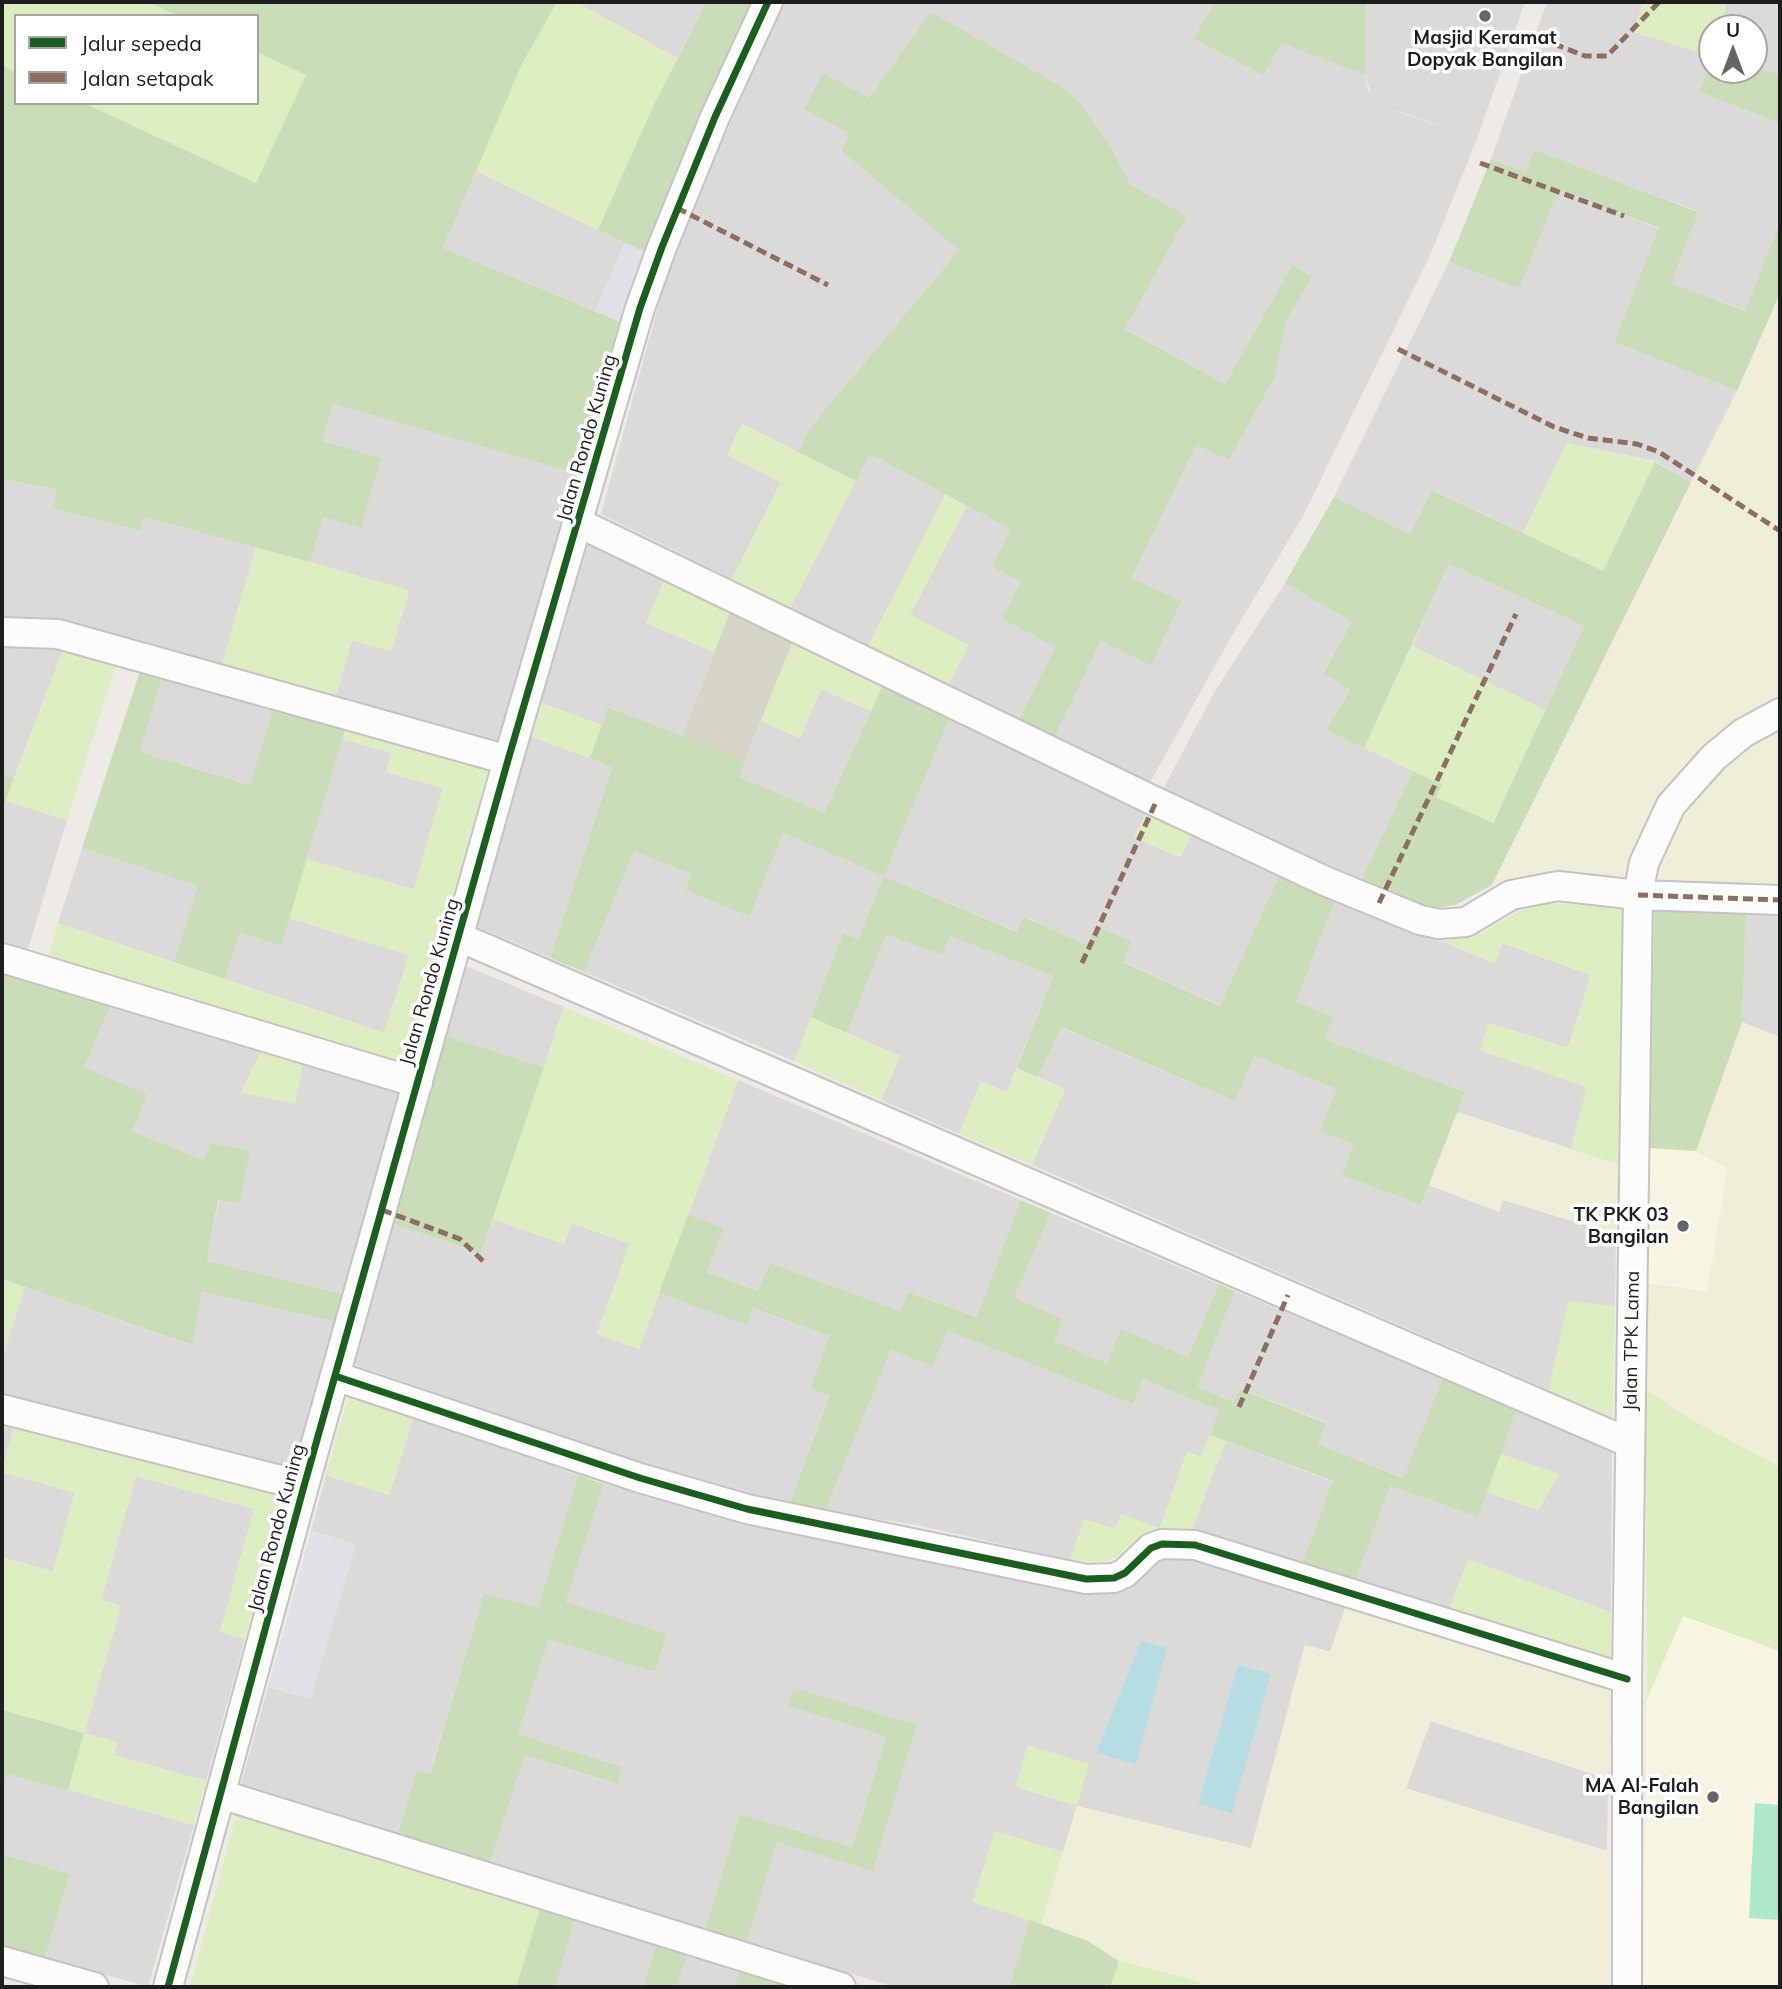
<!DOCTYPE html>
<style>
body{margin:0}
#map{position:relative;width:1782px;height:1989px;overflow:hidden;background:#edeae6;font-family:Mulish,sans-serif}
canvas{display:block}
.frame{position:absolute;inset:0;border:4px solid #1e1e1e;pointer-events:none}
.legend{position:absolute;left:14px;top:14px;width:245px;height:91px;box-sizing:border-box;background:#fff;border:2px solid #a5a5a5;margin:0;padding:9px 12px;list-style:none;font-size:21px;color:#1e1e1e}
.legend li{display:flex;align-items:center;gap:14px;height:35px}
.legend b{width:35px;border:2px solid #a5a5a5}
.north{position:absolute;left:1698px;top:14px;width:70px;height:70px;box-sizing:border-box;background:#fff;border:2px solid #a5a5a5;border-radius:50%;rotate:0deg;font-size:19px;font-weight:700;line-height:28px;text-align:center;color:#1e1e1e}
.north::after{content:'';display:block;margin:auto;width:24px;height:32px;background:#666564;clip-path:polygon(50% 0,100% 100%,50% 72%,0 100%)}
</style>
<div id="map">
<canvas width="1782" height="1989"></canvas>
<div class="frame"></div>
<ul class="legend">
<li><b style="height:9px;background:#1b5e20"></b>Jalur sepeda</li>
<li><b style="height:9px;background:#8d6e63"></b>Jalan setapak</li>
</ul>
<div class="north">U</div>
</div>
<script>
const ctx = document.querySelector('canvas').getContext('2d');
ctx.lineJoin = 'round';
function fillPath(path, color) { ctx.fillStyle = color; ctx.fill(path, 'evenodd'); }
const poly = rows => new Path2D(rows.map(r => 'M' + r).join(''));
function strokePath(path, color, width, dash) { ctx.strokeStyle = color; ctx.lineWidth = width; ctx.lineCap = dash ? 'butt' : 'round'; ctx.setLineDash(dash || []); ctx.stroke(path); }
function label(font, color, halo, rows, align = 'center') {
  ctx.font = font + ' Mulish,sans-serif'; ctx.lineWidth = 7; ctx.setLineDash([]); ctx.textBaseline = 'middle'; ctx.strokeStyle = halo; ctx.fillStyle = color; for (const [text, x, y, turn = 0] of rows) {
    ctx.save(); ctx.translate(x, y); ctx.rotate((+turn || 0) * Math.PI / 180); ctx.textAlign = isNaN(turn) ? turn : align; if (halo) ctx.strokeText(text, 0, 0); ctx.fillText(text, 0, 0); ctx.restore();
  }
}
fillPath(poly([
 [576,2,706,2,677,58],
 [785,2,1215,2,1193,39,1263,75,1282,42,1365,75,1368,90,1398,112,1477,139,1431,253,1303,516,1234,632,1148,786,1054,739,1101,641,1151,664,1132,579,1196,444,1229,460,1275,377,1286,322,1312,277,1292,265,1225,384,1124,328,1187,216,1131,185,1110,146,932,12,869,98,841,151,959,250,809,429,798,452,742,424,727,455,781,482,732,579,601,514,662,292,699,192],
 [1547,2,1643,2,1634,32,1712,56,1699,92,1780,123,1780,222,1746,311,1670,283,1697,211,1534,151,1526,172,1491,159],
 [1727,2,1780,2,1780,74,1754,67,1754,28,1720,28],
 [476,171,625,243,595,311,443,248],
 [1559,188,1660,229,1614,342,1737,391,1691,482,1655,461,1567,443,1523,533,1433,490,1410,534,1334,497,1449,262,1519,289],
 [333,404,578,474,501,741,336,696,352,640,391,651,409,591,310,562,322,517,361,527,380,458,322,441],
 [870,454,946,494,868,646,790,608],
 [2,479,56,489,53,507,140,531,144,517,256,547,222,665,69,623,43,618,2,619],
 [967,505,1012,529,992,567,1021,582,1057,647,1018,721,948,686,910,615],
 [585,541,665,579,646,623,714,652,682,736,609,707,601,725,539,702],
 [1449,564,1584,626,1545,710,1412,646],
 [1285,583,1352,622,1323,672,1350,688,1326,730,1413,771,1360,882,1162,791,1215,691],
 [2,642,64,647,14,778,2,774],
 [163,674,274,706,251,785,140,752],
 [821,689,871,711,824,813,738,777,761,721,800,738],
 [950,717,1147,811,1135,838,1180,857,1192,833,1280,874,1221,1006,1122,961,1132,941,1098,926,1088,946,1025,917,1018,932,884,876,858,939,843,934,794,1061,584,972,634,851,691,874,685,890,750,917,783,833,884,875],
 [529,736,612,766,550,958,476,926],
 [342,739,392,753,387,772,443,788,414,890,307,859],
 [6,801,67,820,27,952,2,944,2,811],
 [82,848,199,886,174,962,58,923],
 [1747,884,1780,885,1780,1037,1742,1022],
 [1336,898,1494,963,1502,943,1591,975,1568,1048,1489,1023,1480,1050,1587,1087,1571,1149,1457,1112,1465,1092,1325,1039,1296,1002],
 [289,918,409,955,384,1033,225,979,240,933,280,946],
 [886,933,942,955,950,936,1053,976,1007,1092,981,1082,959,1134,881,1100,900,1056,847,1033],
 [466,966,564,1007,544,1067,446,1036],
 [112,1002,264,1046,241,1093,304,1058,400,1086,344,1294,207,1261,219,1199,203,1160,132,1131,84,1068],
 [1060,1027,1235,1101,1255,1056,1337,1089,1354,1144,1343,1175,1421,1205,1429,1185,1499,1212,1503,1200,1616,1234,1615,1306,1568,1302,1549,1390,1032,1165,1065,1089,1038,1077],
 [738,1080,1021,1200,978,1317,908,1292,900,1311,770,1263,759,1291,707,1272,723,1229,688,1215],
 [1051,1213,1219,1284,1188,1357,1121,1330,1107,1363,1053,1341,1014,1298],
 [493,1219,564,1244,572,1223,630,1244,597,1333,639,1349,659,1293,746,1324,752,1308,829,1336,811,1388,829,1395,789,1505,728,1490,616,1455,353,1364,393,1224,481,1253],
 [25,1287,191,1345,202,1292,337,1322,297,1472,2,1399,2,1358],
 [1235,1291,1443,1378,1404,1478,1318,1444,1326,1422,1241,1389,1235,1402,1196,1387],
 [947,1329,1133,1403,1143,1379,1220,1410,1201,1457,1187,1452,1160,1528,1121,1515,1115,1530,1085,1519,1070,1560,917,1525,825,1511,891,1350],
 [1517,1409,1612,1449,1611,1612,1468,1560,1449,1610,1356,1580,1390,1486,1478,1517,1487,1492,1538,1510,1559,1474,1500,1454],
 [414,1416,578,1475,538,1609,484,1593,429,1775,417,1771,398,1833,241,1784,268,1687,310,1699,356,1544,311,1531,326,1475,389,1495],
 [2,1424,14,1427,2,1472],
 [1226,1441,1333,1482,1302,1563,1239,1542,1191,1531],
 [2,1472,75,1492,53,1572,2,1557],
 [136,1476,254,1509,220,1632,245,1639,206,1781,114,1755,84,1733,121,1606,101,1600],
 [604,1484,764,1528,909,1552,1021,1581,1080,1590,1176,1551,1347,1603,1330,1652,1305,1645,1251,1848,1077,1806,1063,1852,995,1832,973,1902,1030,1920,1009,1987,894,1987,747,1941,777,1842,873,1870,917,1725,794,1689,788,1706,886,1735,852,1847,740,1814,705,1929,490,1862,525,1755,616,1784,622,1767,518,1734,549,1638,655,1672,667,1635,566,1602],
 [1430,1721,1608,1779,1607,1851,1406,1789],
 [8,1773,194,1825,148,1987,45,1957,70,1874,2,1854,2,1793],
 [575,1920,656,1945,643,1987,555,1987],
 [687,1955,739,1971,734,1987,677,1987]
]), '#dcdad8');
fillPath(poly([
 [1649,1148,1696,1151,1728,1168,1707,1293,1647,1283],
 [1683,1615,1780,1651,1780,1987,1643,1987,1647,1699]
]), '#f7f4e1');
fillPath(poly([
 [1366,2,1525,2,1477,139,1381,105,1372,96,1365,75]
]), '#dbdad8');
fillPath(poly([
 [730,611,793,641,745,760,682,736]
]), '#d7d5c7');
fillPath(poly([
 [1780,293,1780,700,1715,739,1689,763,1665,794,1636,843,1622,877,1582,872,1550,873,1492,885,1752,361],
 [1780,727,1780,885,1655,880,1660,856,1670,835,1710,778,1748,746],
 [1742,1022,1780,1037,1780,1467,1688,1418,1646,1390,1647,1283,1707,1292,1728,1169,1696,1151],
 [1457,1112,1618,1164,1616,1234,1503,1200,1499,1212,1429,1185],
 [1347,1603,1609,1688,1608,1779,1431,1721,1406,1788,1607,1851,1606,1987,1198,1987,1200,1982,1119,1961,1088,1941,1041,1924,1077,1806,1251,1848,1305,1645,1330,1652]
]), '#efedd8');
fillPath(poly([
 [2,2,148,2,178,16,16,16,16,72,2,65],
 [557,2,576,2,677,58,598,230,476,171,522,64],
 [1643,2,1727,2,1720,28,1712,28,1712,56,1633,32],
 [257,52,307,75,256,183,84,103,257,103],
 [742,424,856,481,790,608,732,579,781,482,727,455],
 [1567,443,1655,462,1603,571,1523,533],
 [946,494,967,505,910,615,969,645,948,686,868,646],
 [256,547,409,590,391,651,352,640,336,696,222,665],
 [665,579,730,611,714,652,646,623],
 [793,641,883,685,871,711,821,689,800,738,761,721],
 [1412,646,1545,710,1492,823,1436,797,1442,785,1364,748],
 [64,647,117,662,67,820,6,801],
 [539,702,601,725,590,758,529,736],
 [346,727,489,767,406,1064,48,957,58,923,384,1033,409,955,289,918,307,859,414,889,443,788,386,772,392,753,342,739],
 [1147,811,1192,833,1181,857,1134,837],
 [1547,903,1623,908,1618,1164,1571,1149,1587,1087,1480,1051,1488,1023,1568,1048,1591,975,1503,943,1495,963,1426,935,1444,940,1475,937,1516,913],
 [564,1007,738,1080,639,1349,597,1334,630,1244,572,1223,564,1244,493,1219],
 [811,1017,900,1056,881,1100,794,1061],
 [264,1046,304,1058,295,1104,241,1093],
 [1017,1068,1065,1089,1032,1165,959,1134,981,1082,1007,1092],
 [2,1279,25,1287,2,1358],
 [1568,1301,1615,1306,1612,1418,1549,1390],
 [1646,1390,1688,1418,1780,1467,1780,1651,1683,1616,1647,1699],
 [349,1394,414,1416,389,1495,326,1475],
 [14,1427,285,1496,245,1639,220,1632,254,1509,136,1476,105,1586,102,1600,121,1606,84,1733,118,1742,114,1755,206,1781,194,1825,68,1790,84,1733,2,1710,2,1557,53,1571,75,1493,2,1472],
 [1210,1435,1226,1441,1191,1531,1160,1528,1137,1540,1116,1558,1102,1562,1070,1560,1085,1519,1115,1529,1121,1514,1160,1528,1187,1452,1201,1457],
 [1500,1454,1559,1474,1538,1510,1487,1492],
 [1468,1559,1611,1612,1611,1662,1449,1610],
 [1028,1745,1089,1764,1077,1806,1015,1787],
 [236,1815,540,1909,516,1987,190,1987],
 [995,1831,1063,1852,1041,1924,973,1902],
 [1119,1961,1201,1982,1198,1987,1110,1987]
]), '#dcedc2');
fillPath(poly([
 [148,2,557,2,522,64,443,248,621,322,578,474,333,404,322,441,381,458,361,528,323,517,310,562,144,517,140,531,53,508,56,489,2,479,2,65,16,72,16,103,84,103,256,183,306,75,257,52,257,16,178,16],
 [706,2,753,2,697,126,646,253,598,230,652,109],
 [1215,2,1366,2,1365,75,1282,43,1263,75,1193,39],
 [931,12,1060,86,1080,103,1110,146,1131,185,1187,216,1125,329,1225,384,1292,265,1312,277,1286,322,1275,377,1229,460,1196,445,1132,578,1181,601,1151,665,1101,641,1054,739,1018,721,1056,647,1002,619,1021,582,992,567,1011,529,870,454,856,481,798,452,809,429,959,250,841,151,850,134,804,109,823,73,869,98],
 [1712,58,1712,70,1754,70,1754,67,1780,74,1780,123,1699,92],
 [1534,150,1698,212,1671,283,1745,311,1780,222,1780,293,1737,391,1614,342,1659,228,1559,189,1519,289,1449,262,1491,159,1526,172],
 [1655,462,1691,482,1492,885,1455,905,1431,909,1360,882,1413,771,1442,785,1436,797,1493,823,1584,626,1449,564,1364,748,1326,730,1350,689,1323,673,1352,622,1285,583,1334,497,1410,534,1432,490,1603,571],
 [141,668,163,674,140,752,250,785,274,706,346,727,281,946,240,933,225,979,174,962,198,886,82,848],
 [883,685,950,717,884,876,1017,932,1024,917,1087,945,1097,926,1132,941,1123,962,1220,1006,1280,874,1336,898,1296,1002,1333,1017,1325,1039,1465,1092,1421,1205,1342,1175,1354,1144,1320,1131,1337,1089,1255,1056,1235,1101,1061,1027,1038,1077,1017,1068,1053,976,950,936,942,955,886,934,847,1033,811,1017,843,933,858,939,884,876,783,833,750,917,685,890,691,874,634,851,584,972,550,958,612,767,590,758,608,707,745,760,739,777,824,813],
 [2,774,14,778,2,811],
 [1655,880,1747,884,1742,1022,1696,1151,1649,1148],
 [2,944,27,952,112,1002,84,1068,147,1094,132,1131,203,1160,211,1143,250,1151,240,1203,218,1200,207,1261,344,1294,337,1322,202,1292,192,1345,2,1279],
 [446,1036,544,1067,481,1253,393,1224],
 [1021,1200,1051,1213,1014,1298,1063,1319,1054,1341,1107,1363,1121,1329,1188,1357,1219,1284,1235,1291,1197,1387,1234,1402,1240,1389,1326,1423,1318,1444,1403,1478,1443,1378,1517,1409,1478,1517,1390,1486,1356,1580,1302,1563,1333,1481,1210,1435,1219,1410,1143,1379,1133,1404,947,1330,933,1366,891,1350,825,1511,789,1505,829,1396,811,1388,829,1336,753,1308,747,1325,659,1293,688,1215,724,1228,707,1272,758,1291,770,1263,900,1311,908,1292,977,1317],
 [578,1475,604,1484,566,1602,667,1634,655,1672,549,1639,518,1734,622,1767,617,1784,525,1755,490,1862,398,1833,417,1770,430,1774,484,1593,538,1608],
 [794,1688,917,1725,873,1871,777,1842,747,1941,705,1929,740,1814,852,1847,886,1736,788,1706],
 [2,1710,84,1733,68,1790,8,1774,2,1793],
 [2,1854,70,1874,45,1957,2,1946],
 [540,1909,575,1920,555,1987,516,1987],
 [1030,1920,1088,1941,1119,1961,1110,1987,1009,1987],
 [656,1945,687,1955,677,1987,643,1987],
 [739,1971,792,1987,734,1987]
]), '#c9ddb9');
fillPath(poly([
 [1755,1803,1780,1805,1780,1920,1749,1918]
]), '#ade8ca');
fillPath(poly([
 [625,243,646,253,621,322,595,311],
 [311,1531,356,1544,311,1699,268,1687]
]), '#e1e0e6');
fillPath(poly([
 [1141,1641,1167,1648,1136,1764,1096,1753],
 [1238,1665,1271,1674,1232,1813,1198,1804]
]), '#b6dde3');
const minor = poly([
 [579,523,1150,799,1325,881,1420,920,1439,924,1466,922,1511,895,1558,886,1638,895,1780,900],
 [2,632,58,634,508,760],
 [459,937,1630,1443],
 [2,958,418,1083],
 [335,1376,640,1478,747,1509,1086,1579,1114,1578,1125,1573,1151,1548,1162,1544,1195,1545,1627,1679],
 [2,1409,304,1486],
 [220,1794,841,1987],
 [2,1961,94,1987],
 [168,1987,304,1486,508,760,640,308,662,247,715,117,768,2],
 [1627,1987,1627,1679,1638,895,1644,863,1671,805,1714,757,1743,733,1780,713]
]);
strokePath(minor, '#c5c4c2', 32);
strokePath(minor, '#fcfcfb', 28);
strokePath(poly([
 [1526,33,1585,56,1607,56,1659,2],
 [1480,163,1624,216],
 [677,208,828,285],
 [1398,349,1554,427,1588,438,1637,444,1659,452,1780,531],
 [1638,895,1780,900],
 [1379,903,1516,614],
 [1082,963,1156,802],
 [382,1210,460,1239,483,1261],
 [1239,1407,1288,1295]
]), '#8d6e63', 5, [10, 5]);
strokePath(poly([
 [335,1376,640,1478,747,1509,1086,1579,1114,1578,1125,1573,1151,1548,1162,1544,1195,1545,1627,1679],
 [168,1987,304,1486,508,760,640,308,662,247,715,117,768,2]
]), '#1b5e20', 7);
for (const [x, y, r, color] of [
 [1485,16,7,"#666564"],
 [1683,1226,7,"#666564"],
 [1713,1797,7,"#666564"]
]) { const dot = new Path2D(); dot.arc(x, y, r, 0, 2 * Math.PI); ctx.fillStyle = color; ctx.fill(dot); strokePath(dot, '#fff', 2.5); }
label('bold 19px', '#1e1e1e', '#fff', [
 ["Masjid Keramat",1485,38,"center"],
 ["Dopyak Bangilan",1485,60,"center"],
 ["TK PKK 03",1669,1215],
 ["Bangilan",1669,1237],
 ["MA Al-Falah",1699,1786],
 ["Bangilan",1699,1808]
], 'right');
label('19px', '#1e1e1e', '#fff', [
 ["Jalan Rondo Kuning",587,438,-74],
 ["Jalan Rondo Kuning",430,982,-74],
 ["Jalan TPK Lama",1632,1341,-89],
 ["Jalan Rondo Kuning",277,1528,-75]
]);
</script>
